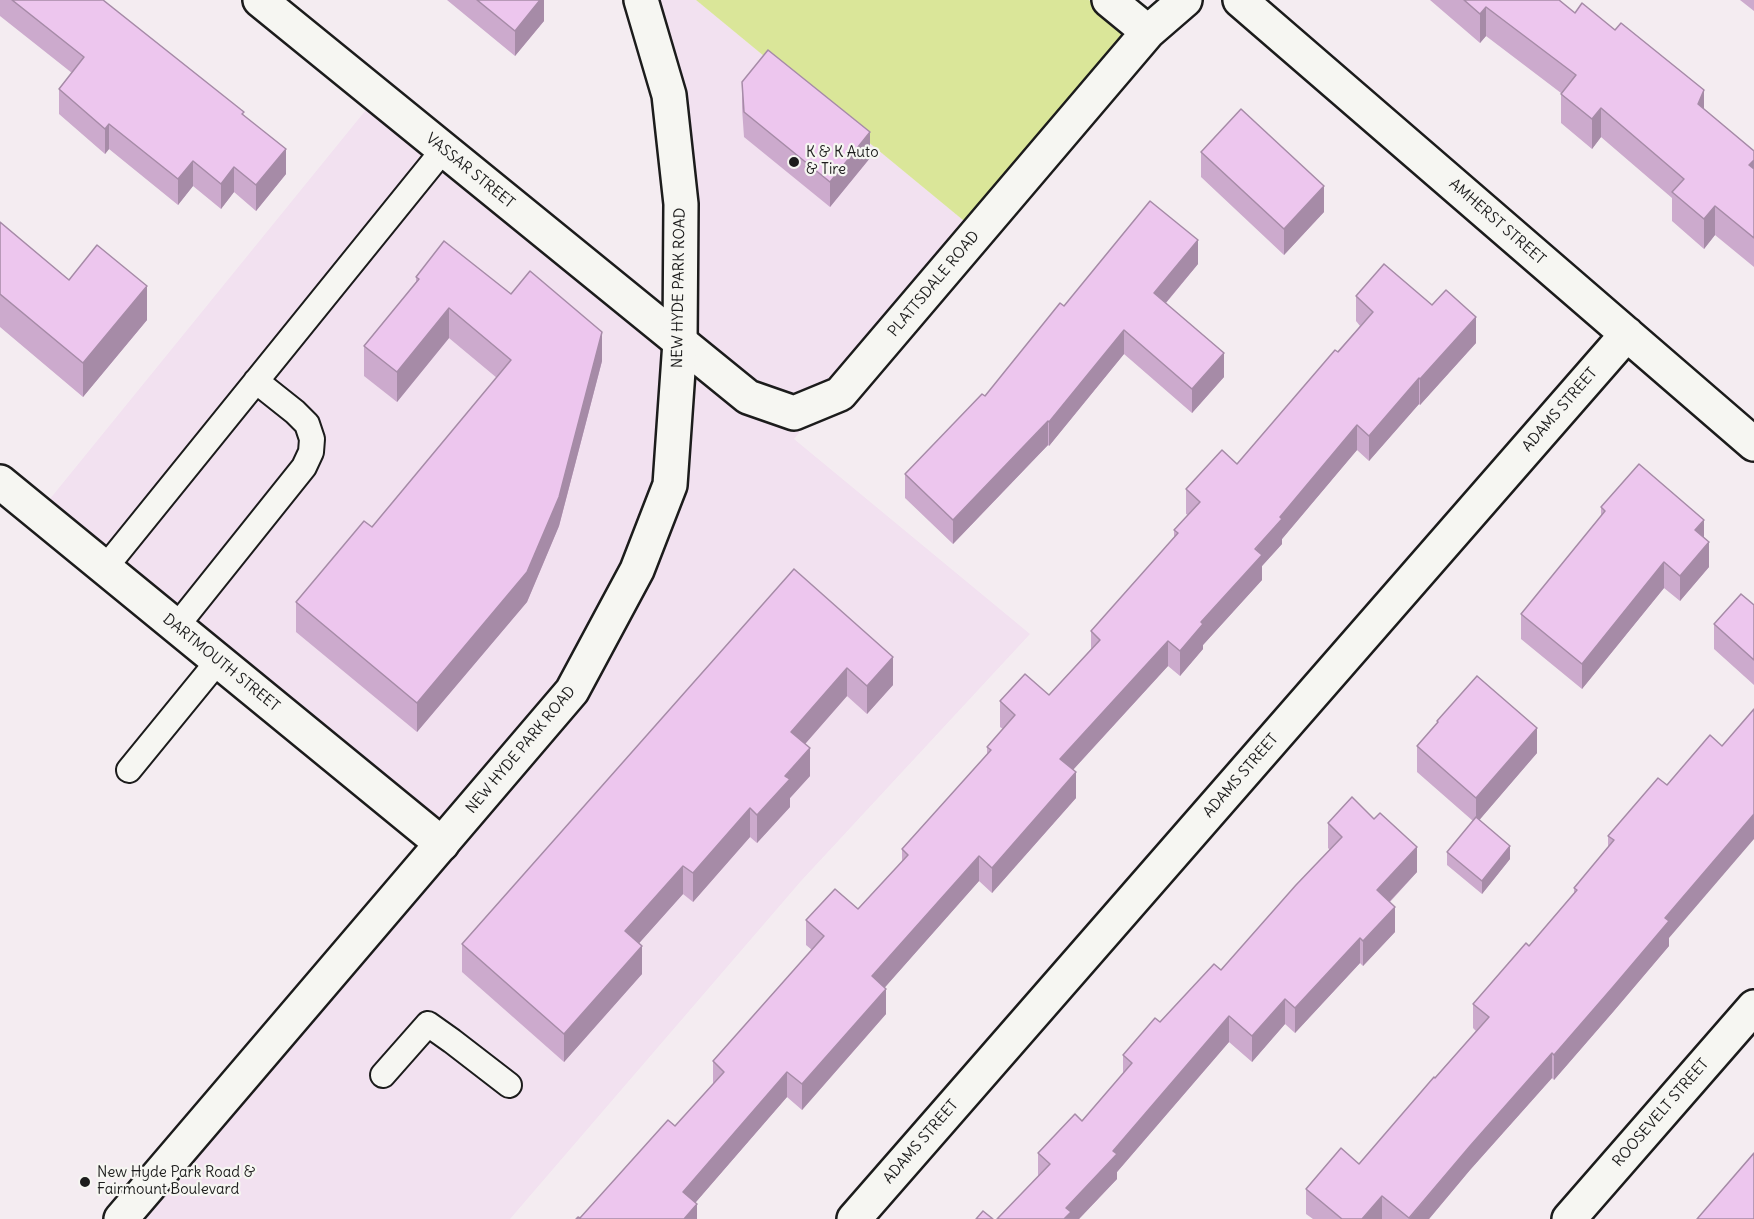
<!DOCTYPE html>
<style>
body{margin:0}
canvas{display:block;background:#f4ecf1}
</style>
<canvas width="1754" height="1219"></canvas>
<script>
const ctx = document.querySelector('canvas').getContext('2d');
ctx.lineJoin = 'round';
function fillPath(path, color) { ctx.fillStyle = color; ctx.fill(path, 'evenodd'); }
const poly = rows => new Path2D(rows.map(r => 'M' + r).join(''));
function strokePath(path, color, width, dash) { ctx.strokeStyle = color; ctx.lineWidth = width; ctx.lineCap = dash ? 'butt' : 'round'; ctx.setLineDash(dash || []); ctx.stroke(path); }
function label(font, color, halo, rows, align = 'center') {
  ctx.font = font + ' Delius,sans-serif'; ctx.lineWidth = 4.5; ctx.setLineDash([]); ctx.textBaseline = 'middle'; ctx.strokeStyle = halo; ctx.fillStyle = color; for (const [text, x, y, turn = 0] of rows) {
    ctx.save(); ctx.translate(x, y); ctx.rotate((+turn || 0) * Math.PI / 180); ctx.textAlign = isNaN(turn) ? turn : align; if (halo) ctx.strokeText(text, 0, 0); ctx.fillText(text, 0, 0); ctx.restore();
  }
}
fillPath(poly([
 [650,0,696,0,969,225,794,439,1030,634,801,881,510,1219,112,1219,422,840,32,521,374,100,684,351]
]), '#f2e1f0');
fillPath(poly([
 [696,0,1089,0,1131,33,969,225]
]), '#dae699');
const lane = poly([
 [105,568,444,149],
 [176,627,304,467,311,452,312,439,307,424,295,412,256,381],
 [129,770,218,661],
 [383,1075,428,1024,452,1041,509,1085]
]);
const street = poly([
 [260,0,748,397,794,413,840,394,1148,32,1185,0],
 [1109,0,1148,32],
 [1240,0,1754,444],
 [0,482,442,844],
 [854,1219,1627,334],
 [1569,1219,1754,1007]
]);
const secondary = poly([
 [121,1219,572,691,637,570,670,485,680,342,681,204,669,95,641,0]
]);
strokePath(lane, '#1c1c1c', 28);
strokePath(street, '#1c1c1c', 38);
strokePath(secondary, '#1c1c1c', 38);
strokePath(lane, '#f6f6f2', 24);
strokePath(street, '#f6f6f2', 33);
strokePath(secondary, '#f6f6f2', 33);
fillPath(poly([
 [0,0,103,0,244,115,286,174,256,211,234,192,221,209,193,186,178,205,109,149,105,154,59,114,59,89,72,73,0,16],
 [447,0,544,0,544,21,515,56],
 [1430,0,1559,0,1575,13,1704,109,1754,151,1754,267,1715,235,1704,249,1672,221,1672,198,1601,137,1592,149,1561,123,1561,93,1486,36,1480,43],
 [1740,0,1754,0,1754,11],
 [742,82,870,158,830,207,744,137,742,108],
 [1201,152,1324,212,1284,255,1201,177],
 [0,222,69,280,147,320,83,397,0,327],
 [1198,264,1166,303,1224,377,1192,413,1124,354,1049,446,1048,445,953,544,905,498,905,474,985,396,1064,306],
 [416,277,511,294,602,361,559,526,527,602,417,732,296,632,296,602,372,527,497,378,449,338,397,402,364,376,364,346,416,282],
 [1356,296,1476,343,1420,405,1419,404,1369,461,1357,450,1282,539,1282,544,1262,566,1262,580,1203,645,1203,649,1180,676,1168,666,1073,770,1076,798,992,893,979,881,884,988,886,1014,802,1110,787,1097,695,1203,697,1219,580,1218,675,1126,713,1084,713,1061,812,950,806,945,806,920,858,909,902,862,902,849,987,755,987,747,1003,729,1000,727,1000,701,1049,695,1091,649,1091,631,1174,538,1174,530,1188,515,1186,514,1186,489,1237,464,1360,326,1356,321],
 [1601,507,1704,537,1709,567,1680,601,1664,588,1582,689,1521,639,1521,614,1601,516],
 [794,569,893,685,867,714,847,696,805,744,810,776,790,798,790,807,757,843,750,837,693,902,683,894,639,943,642,974,564,1062,462,972,462,944],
 [1754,605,1754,685,1714,649,1714,624],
 [1437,721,1537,753,1479,820,1510,859,1482,894,1447,865,1447,852,1473,821,1417,772,1417,746,1437,724],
 [1658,778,1669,946,1613,1012,1554,1080,1552,1078,1470,1170,1429,1219,1313,1219,1306,1214,1306,1189,1359,1164,1476,1031,1473,1028,1473,1004,1529,946,1574,893,1574,888,1608,847,1608,836],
 [1328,823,1417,872,1390,902,1395,932,1363,966,1360,963,1295,1033,1285,1024,1252,1062,1229,1042,1117,1172,1117,1179,1079,1219,997,1219,1038,1177,1038,1153,1082,1121,1123,1074,1123,1055,1221,970,1330,850,1328,848]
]), '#ccaacd');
fillPath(poly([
 [540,0,544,0,544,21,515,56,515,31],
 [1486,7,1486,36,1480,43,1480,14],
 [1704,90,1704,120,1698,104],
 [1601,108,1601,137,1592,149,1592,119],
 [109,124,109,149,105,154,105,129],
 [870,132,870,158,830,207,830,182],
 [286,149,286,174,256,211,256,185],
 [1754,160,1754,189,1749,165],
 [193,161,193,186,178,205,178,179],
 [234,167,234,192,221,209,221,184],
 [1324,186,1324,212,1284,255,1284,229],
 [1715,206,1715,235,1704,249,1704,219],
 [1198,240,1198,264,1154,317,1154,293],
 [147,286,147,320,83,397,83,363],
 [449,308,449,338,397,402,397,372],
 [1476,317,1476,343,1420,405,1420,379],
 [1124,330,1124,354,1049,446,1049,422],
 [602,332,602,361,559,526,527,602,417,732,417,703],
 [1224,353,1224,377,1192,413,1192,389],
 [1419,378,1419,404,1369,461,1369,436],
 [1048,421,1048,445,953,544,953,520],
 [1357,425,1357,450,1282,539,1282,544,1262,566,1262,580,1203,645,1203,649,1180,676,1180,651,1280,517],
 [1704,520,1704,545,1695,530],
 [1709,542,1709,567,1680,601,1680,576],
 [1664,562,1664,588,1582,689,1582,664],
 [1168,641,1168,666,1060,784,1060,759],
 [893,657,893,685,867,714,867,686],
 [847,668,847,696,791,760,791,732],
 [1537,728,1537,753,1476,824,1476,798],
 [810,748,810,776,790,798,790,807,757,843,757,815,785,776],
 [1076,772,1076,798,992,893,992,868],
 [750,808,750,837,693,902,693,873],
 [1754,814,1754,839,1669,938,1669,946,1613,1012,1554,1080,1554,1055,1665,918],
 [1510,846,1510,859,1482,894,1482,881],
 [1417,847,1417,872,1377,915,1377,890],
 [979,856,979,881,872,1002,872,976],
 [683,866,683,894,625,959,625,931],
 [1395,907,1395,932,1363,966,1363,941],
 [1360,938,1360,963,1295,1033,1295,1008],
 [642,946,642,974,564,1062,564,1034],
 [886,989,886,1014,802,1110,802,1084],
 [1285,999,1285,1024,1252,1062,1252,1036],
 [1229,1016,1229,1042,1117,1172,1117,1179,1079,1219,1064,1219,1066,1208,1113,1151],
 [1552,1053,1552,1078,1470,1170,1429,1219,1409,1219,1470,1146],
 [787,1072,787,1097,683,1217,683,1192],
 [1382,1196,1382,1219,1362,1219],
 [697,1204,697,1219,684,1219]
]), '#a68ba7');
const building = poly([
 [12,0,103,0,244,112,242,114,286,149,256,185,234,167,221,184,193,161,178,179,109,124,105,129,59,89,84,57,12,0],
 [477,0,540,0,515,31,477,0],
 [1464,0,1559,0,1575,13,1582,3,1615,30,1621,23,1704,90,1698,104,1754,151,1754,160,1749,165,1754,169,1754,238,1715,206,1704,219,1672,192,1684,179,1601,108,1592,119,1561,94,1576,75,1486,7,1480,14,1464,0],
 [768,50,870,132,830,182,744,112,742,82,768,50],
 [1241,109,1324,186,1284,229,1201,152,1241,109],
 [1150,201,1198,240,1154,293,1224,353,1192,389,1124,330,1049,422,1048,421,953,520,905,474,982,394,985,396,1060,303,1064,306,1150,201],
 [0,222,69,280,97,245,147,286,83,363,0,294,0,222],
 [444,241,511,294,530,271,602,332,559,497,527,572,417,703,296,602,364,521,372,527,511,360,449,308,397,372,364,346,419,279,416,277,444,241],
 [1384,264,1432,305,1446,290,1476,317,1420,379,1419,378,1369,436,1357,425,1280,517,1282,519,1255,549,1262,555,1201,622,1203,624,1180,651,1168,641,1060,759,1076,772,992,868,979,856,872,976,886,989,802,1084,787,1072,683,1192,697,1204,684,1219,576,1219,578,1217,580,1218,668,1120,675,1126,724,1072,713,1061,824,936,806,920,835,889,858,909,908,855,902,849,991,750,987,747,1015,715,1000,701,1025,674,1049,695,1100,640,1091,631,1178,533,1174,530,1200,502,1186,489,1222,450,1237,464,1335,350,1338,352,1373,312,1356,296,1384,264],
 [1639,464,1704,520,1695,530,1709,542,1680,576,1664,562,1582,664,1521,614,1605,511,1601,507,1639,464],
 [794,569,893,657,867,686,847,668,791,732,810,748,785,776,790,779,757,815,750,808,693,873,683,866,625,931,642,946,564,1034,462,944,794,569],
 [1741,594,1754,605,1754,660,1714,624,1741,594],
 [1477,676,1537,728,1476,798,1417,746,1438,722,1437,721,1477,676],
 [1754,709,1754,814,1665,918,1669,921,1613,987,1554,1055,1552,1053,1470,1146,1409,1218,1382,1196,1362,1219,1342,1219,1306,1189,1341,1148,1359,1164,1434,1077,1435,1078,1489,1017,1473,1004,1526,943,1529,946,1577,890,1574,888,1614,840,1608,836,1658,778,1667,785,1710,735,1722,746,1754,709],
 [1352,797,1374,819,1380,813,1417,847,1377,890,1395,907,1363,941,1360,938,1295,1008,1285,999,1252,1036,1229,1016,1113,1151,1117,1154,1066,1208,1071,1212,1064,1219,997,1219,1050,1164,1038,1153,1075,1114,1082,1121,1132,1063,1123,1055,1155,1018,1160,1022,1214,964,1221,970,1296,885,1342,837,1328,823,1352,797],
 [1476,817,1510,846,1482,881,1447,852,1476,817],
 [1754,1153,1754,1219,1697,1219,1754,1153],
 [983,1211,993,1219,976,1219,983,1211]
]);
fillPath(building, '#edc6ee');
strokePath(building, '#a68ba7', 1.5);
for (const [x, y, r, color] of [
 [794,162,6,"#1c1c1c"],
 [85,1182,6,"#1c1c1c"]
]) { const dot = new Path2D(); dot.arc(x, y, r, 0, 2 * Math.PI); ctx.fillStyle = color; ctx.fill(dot); strokePath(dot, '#f6f6f2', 2); }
label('15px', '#1c1c1c', '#f6f6f2', [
 ["K & K Auto",806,153],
 ["& Tire",806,170],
 ["New Hyde Park Road &",97,1173],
 ["Fairmount Boulevard",97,1190]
], 'left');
label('15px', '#1c1c1c', '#f6f6f2', [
 ["VASSAR STREET",470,171,39],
 ["AMHERST STREET",1497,222,41],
 ["PLATTSDALE ROAD",934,284,-50],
 ["NEW HYDE PARK ROAD",679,288,-89],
 ["ADAMS STREET",1560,410,-49],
 ["DARTMOUTH STREET",221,663,39],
 ["NEW HYDE PARK ROAD",521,750,-50],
 ["ADAMS STREET",1241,776,-49],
 ["ROOSEVELT STREET",1661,1113,-49],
 ["ADAMS STREET",921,1142,-49]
]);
</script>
